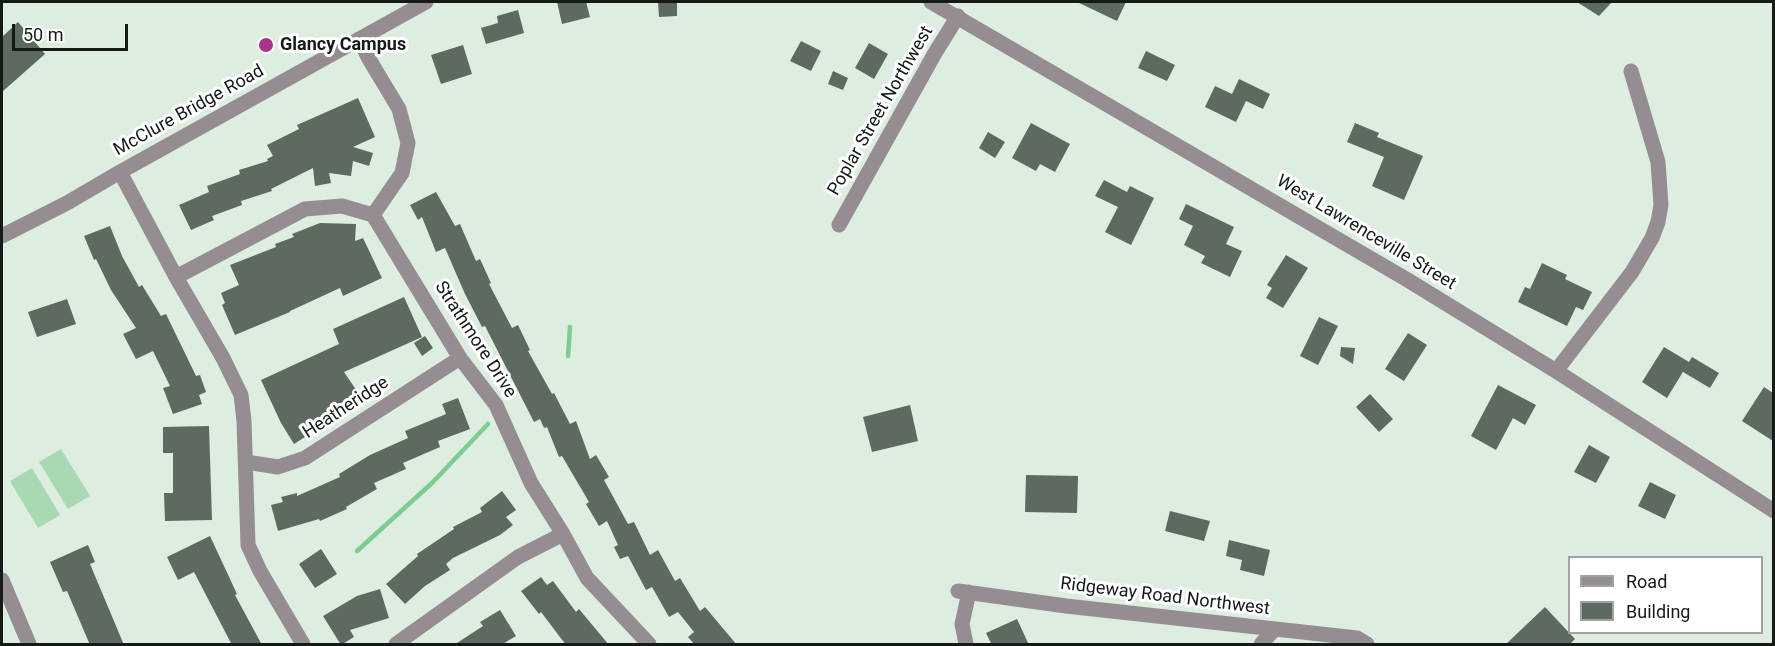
<!DOCTYPE html>
<style>
body{margin:0}
#map{position:relative;width:1775px;height:646px;overflow:hidden;background:#ddede0;font-family:Roboto,sans-serif}
canvas{display:block}
.frame{position:absolute;inset:0;border:3px solid #151a16;pointer-events:none}
.legend{position:absolute;left:1568px;top:556px;width:195px;height:78px;box-sizing:border-box;background:#fff;border:2px solid #a1a3a2;margin:0;padding:8px 10px;list-style:none;font-size:18px;color:#151a16}
.legend li{display:flex;align-items:center;gap:12px;height:30px}
.legend b{width:30px;border:2px solid #a1a3a2}
.scale{position:absolute;left:12px;top:24px;width:116px;height:27px;box-sizing:border-box;border:3px solid #151a16;border-top:0;padding-left:8px;font-size:18px;line-height:21px;white-space:nowrap;color:#151a16;-webkit-text-stroke:4px #fff;paint-order:stroke}
</style>
<div id="map">
<canvas width="1775" height="646"></canvas>
<div class="frame"></div>
<ul class="legend">
<li><b style="height:8px;background:#958d92"></b>Road</li>
<li><b style="height:16px;background:#5c6a5f"></b>Building</li>
</ul>
<div class="scale">50 m</div>
</div>
<script>
const ctx = document.querySelector('canvas').getContext('2d');
ctx.lineJoin = 'round';
function fillPath(path, color) { ctx.fillStyle = color; ctx.fill(path, 'evenodd'); }
const poly = rows => new Path2D(rows.map(r => 'M' + r).join(''));
function strokePath(path, color, width, dash) { ctx.strokeStyle = color; ctx.lineWidth = width; ctx.lineCap = dash ? 'butt' : 'round'; ctx.setLineDash(dash || []); ctx.stroke(path); }
function label(font, color, halo, rows, align = 'center') {
  ctx.font = font + ' Roboto,sans-serif'; ctx.lineWidth = 6; ctx.setLineDash([]); ctx.textBaseline = 'middle'; ctx.strokeStyle = halo; ctx.fillStyle = color; for (const [text, x, y, turn = 0] of rows) {
    ctx.save(); ctx.translate(x, y); ctx.rotate((+turn || 0) * Math.PI / 180); ctx.textAlign = isNaN(turn) ? turn : align; if (halo) ctx.strokeText(text, 0, 0); ctx.fillText(text, 0, 0); ctx.restore();
  }
}
fillPath(poly([
 [61,449,90,496,68,509,39,462],
 [32,468,60,515,38,528,10,481]
]), '#a9d9b2');
strokePath(poly([
 [568,356,570,327],
 [357,551,432,483,488,424]
]), '#7ecc90', 4.5);
fillPath(poly([
 [557,2,586,2,590,17,562,24],
 [658,2,677,2,677,16,659,17],
 [1077,2,1126,2,1117,21],
 [1577,2,1612,2,1599,16],
 [518,10,524,33,486,44,481,28,498,23,497,16],
 [18,22,45,54,2,92,2,37],
 [801,41,821,51,811,71,790,61],
 [869,43,888,54,874,79,855,68],
 [463,45,472,74,441,84,431,55],
 [1146,51,1175,65,1167,81,1138,68],
 [833,71,848,78,843,90,828,84],
 [1239,79,1270,94,1263,109,1246,101,1236,122,1205,107,1215,86,1232,94],
 [358,98,375,137,353,147,373,153,369,166,353,161,351,176,329,173,331,183,315,186,313,168,271,189,272,191,241,201,242,205,212,216,214,220,191,230,179,205,209,192,207,186,240,174,239,170,268,161,267,159,273,156,267,145,299,129,297,125],
 [1031,123,1070,144,1055,172,1040,164,1036,171,1012,158],
 [1355,123,1379,133,1377,137,1423,156,1404,200,1372,186,1384,157,1347,142],
 [988,132,1005,142,995,158,979,148],
 [1104,180,1127,192,1130,186,1154,198,1131,245,1105,232,1118,207,1095,196],
 [436,192,455,226,460,224,476,261,480,259,491,283,489,284,512,328,518,325,530,350,528,351,552,394,554,393,570,424,576,421,590,459,596,455,609,477,604,480,628,524,634,522,650,555,658,550,675,581,680,578,700,611,705,607,737,645,695,645,688,637,694,632,678,612,669,617,652,587,646,590,628,556,620,559,614,547,618,545,607,521,599,526,586,504,589,502,562,456,559,457,547,427,544,428,540,419,534,422,485,326,482,327,465,294,445,248,436,252,422,217,418,220,410,205],
 [1186,204,1234,227,1226,244,1242,251,1230,277,1201,263,1205,256,1184,245,1193,226,1179,219],
 [320,223,356,224,355,241,363,238,382,278,343,296,340,288,290,311,290,312,235,335,222,305,225,303,221,293,239,285,230,265,276,247,275,244,294,237,292,234],
 [110,226,122,256,139,287,142,285,161,316,166,314,196,376,200,375,206,392,199,395,202,404,173,414,163,388,170,386,153,351,136,359,123,334,136,328,111,290,96,259,94,260,84,236],
 [1286,255,1308,268,1283,308,1266,298,1272,288,1267,285],
 [1542,263,1567,275,1565,279,1592,292,1583,310,1576,307,1567,326,1518,302,1525,287,1530,289],
 [404,297,422,337,344,372,363,400,294,444,281,423,261,380,339,344,333,329],
 [67,299,76,324,37,337,28,312],
 [1319,317,1338,326,1318,365,1300,356],
 [1408,333,1427,345,1404,381,1385,369],
 [425,336,433,348,422,356,414,343],
 [1341,347,1355,348,1353,364,1340,356],
 [1664,347,1689,362,1667,398,1642,382],
 [1692,357,1719,373,1710,388,1683,372],
 [1498,385,1536,405,1525,425,1513,418,1496,450,1471,436],
 [1764,387,1773,393,1773,441,1742,421],
 [1370,394,1393,419,1379,432,1356,407],
 [458,398,470,429,438,441,440,447,403,463,406,469,374,483,377,489,346,507,347,509,320,521,319,519,278,531,271,505,283,502,281,497,297,493,297,496,340,477,339,474,370,455,408,438,405,431,446,414,442,404],
 [910,405,918,441,872,452,863,417],
 [209,426,212,520,165,521,164,493,173,493,173,453,163,453,163,427],
 [1589,445,1610,457,1596,483,1574,472],
 [1026,475,1078,476,1077,513,1025,512],
 [1650,482,1676,495,1665,519,1638,506],
 [502,491,516,510,506,517,513,525,500,535,453,558,446,564,450,570,425,586,405,604,386,584,418,556,417,554,454,529,453,527,482,512,480,508],
 [1170,511,1210,521,1204,541,1165,531],
 [210,536,237,594,235,595,262,645,232,645,194,572,178,580,167,557],
 [1229,540,1270,550,1264,576,1240,570,1242,560,1226,556],
 [88,545,95,562,90,564,124,645,90,645,67,591,63,592,50,562],
 [321,549,337,574,315,588,299,564],
 [541,577,547,585,553,581,576,612,579,609,609,645,566,645,541,612,539,614,521,591],
 [380,589,389,618,350,630,354,637,341,645,323,616,357,596],
 [1545,607,1575,639,1569,645,1505,645],
 [500,610,516,636,501,645,454,645,483,626,480,622],
 [1017,619,1029,645,992,645,986,633]
]), '#5c6a5f');
strokePath(poly([
 [931,2,1406,279,1556,371,1774,511],
 [359,39,369,59,399,109,408,143,402,173,373,215],
 [120,172,176,277,223,358,241,395,244,421,248,545,260,571,303,644],
 [839,225,935,53,958,16],
 [2,236,67,203,120,172,426,2],
 [176,277,305,209,342,206,373,215,460,358,496,405,531,483,563,534,587,578,649,644],
 [1556,371,1632,272,1652,238,1658,222,1661,205,1658,162,1631,71],
 [246,462,278,467,305,458,460,358],
 [2,580,29,644],
 [958,591,1066,606,1357,638,1367,644],
 [396,644,518,557,563,534],
 [966,644,962,624,969,592],
 [1261,644,1275,629]
]), '#958d92', 15);
for (const [x, y, r, color] of [
 [266,45,8,"#a8338d"]
]) { const dot = new Path2D(); dot.arc(x, y, r, 0, 2 * Math.PI); ctx.fillStyle = color; ctx.fill(dot); strokePath(dot, '#fff', 2); }
label('bold 18px', '#151a16', '#fff', [
 ["Glancy Campus",280,45]
], 'left');
label('18px', '#151a16', '#fff', [
 ["McClure Bridge Road",189,111,-29],
 ["Poplar Street Northwest",881,111,-60],
 ["West Lawrenceville Street",1366,233,31],
 ["Strathmore Drive",475,340,57],
 ["Heatheridge",346,408,-33],
 ["Ridgeway Road Northwest",1165,597,7]
]);
</script>
